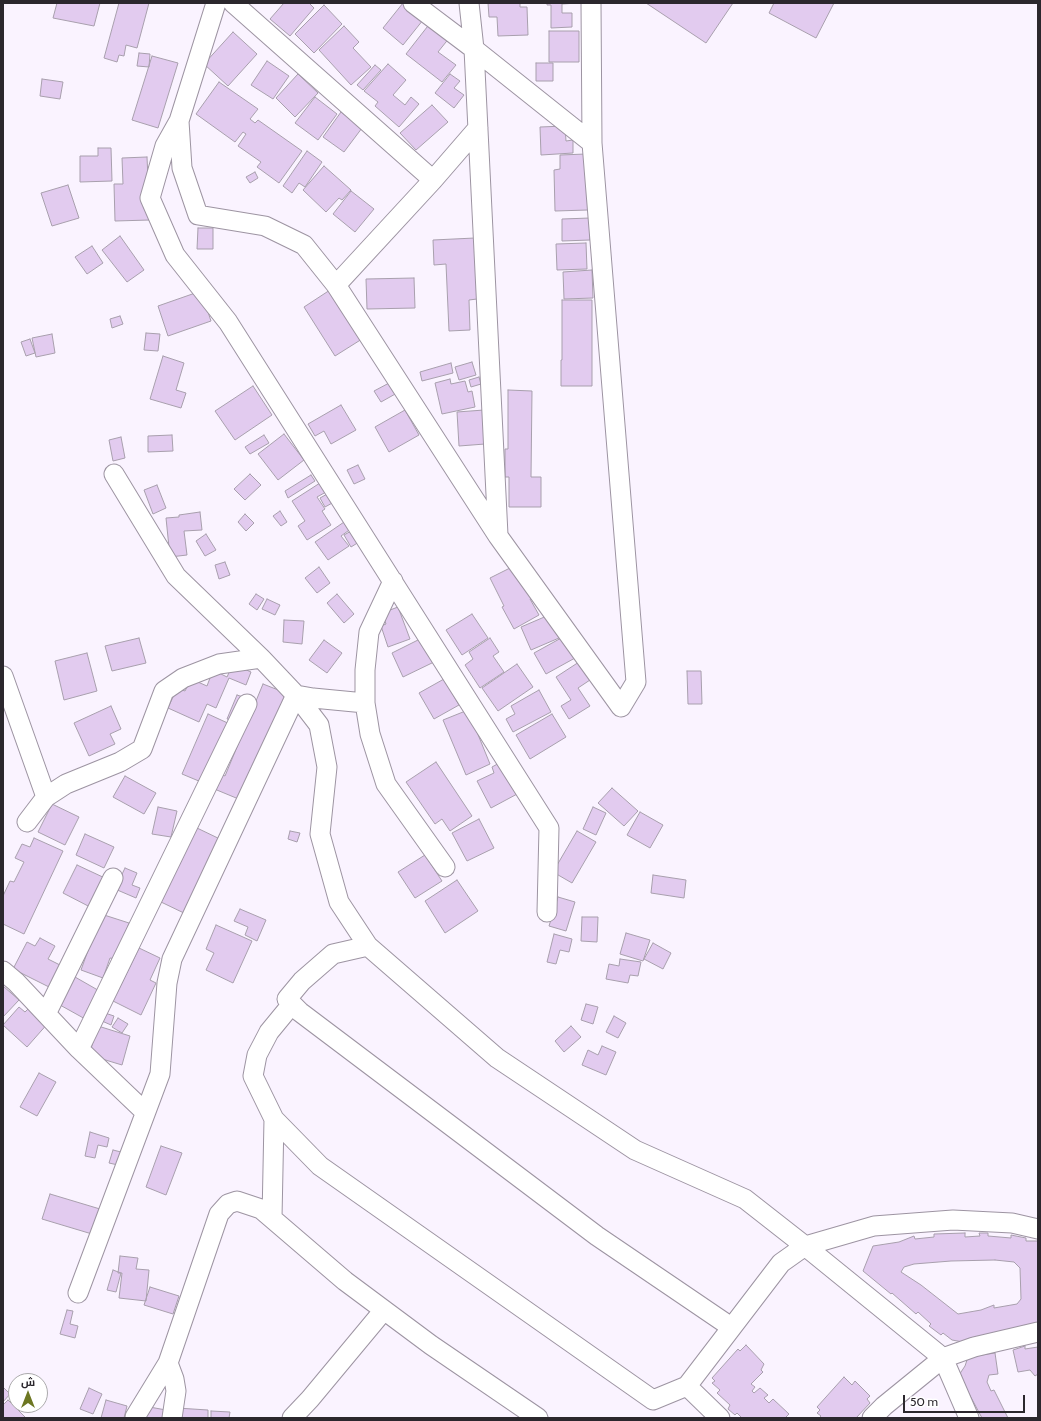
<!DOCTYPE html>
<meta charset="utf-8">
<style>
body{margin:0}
#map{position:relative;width:1041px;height:1421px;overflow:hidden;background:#faf3ff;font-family:Cabin,Cairo,sans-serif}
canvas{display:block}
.frame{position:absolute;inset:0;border:4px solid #2b272d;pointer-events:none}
.north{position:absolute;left:8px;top:1373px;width:40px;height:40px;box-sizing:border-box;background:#fff;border:1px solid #aaa9ab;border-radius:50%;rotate:0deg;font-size:11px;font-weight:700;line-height:16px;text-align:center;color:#2b272d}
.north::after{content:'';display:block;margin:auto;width:14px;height:18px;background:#6d7722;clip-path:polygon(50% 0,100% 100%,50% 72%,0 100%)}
.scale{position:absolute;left:903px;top:1395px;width:122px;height:18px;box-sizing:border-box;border:2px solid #2b272d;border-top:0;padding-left:5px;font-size:12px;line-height:14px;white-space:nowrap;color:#2b272d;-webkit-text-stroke:3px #fff;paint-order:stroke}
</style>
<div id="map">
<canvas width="1041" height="1421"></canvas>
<div class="frame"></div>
<div class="north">ش</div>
<div class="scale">50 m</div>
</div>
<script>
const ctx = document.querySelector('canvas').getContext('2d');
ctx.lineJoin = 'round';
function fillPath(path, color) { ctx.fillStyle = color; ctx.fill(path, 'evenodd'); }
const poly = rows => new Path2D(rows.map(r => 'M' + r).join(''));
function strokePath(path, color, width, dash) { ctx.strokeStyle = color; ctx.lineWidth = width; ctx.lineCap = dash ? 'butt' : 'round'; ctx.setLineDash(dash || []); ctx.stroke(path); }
const building = poly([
 [57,3,100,3,94,26,53,18,57,3],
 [119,3,149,3,137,48,126,45,124,56,119,55,117,62,104,58,119,3],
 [284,3,309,3,314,8,290,36,270,19,284,3],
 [403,3,423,20,403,45,383,28,403,3],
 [488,3,520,3,520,7,527,7,528,35,498,36,497,17,489,17,488,3],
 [547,3,578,3,562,4,562,13,572,13,572,27,551,28,551,5,547,5,547,3],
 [646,3,733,3,706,43,646,3],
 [774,3,834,3,816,38,769,13,774,3],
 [324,5,342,24,314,53,295,34,324,5],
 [431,22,450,37,438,52,456,65,442,82,406,54,431,22],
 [344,26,359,42,353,48,371,67,351,85,319,50,344,26],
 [549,31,579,31,579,62,549,62,549,31],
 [233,32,257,54,228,86,204,64,233,32],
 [139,53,150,54,149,67,137,66,139,53],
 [152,56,178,63,158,128,132,120,152,56],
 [267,61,289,76,273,99,251,85,267,61],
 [536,63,553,63,553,81,536,81,536,63],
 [388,64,406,80,393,95,405,105,411,97,419,104,399,127,375,106,378,102,364,91,388,64],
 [375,65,381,70,363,90,357,85,375,65],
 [298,74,318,93,295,117,276,98,298,74],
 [450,74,460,81,454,88,464,95,454,108,435,93,450,74],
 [42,79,63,82,60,99,40,96,42,79],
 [219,82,258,109,250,119,255,123,258,120,302,151,279,183,257,167,261,162,238,146,246,134,243,132,235,142,196,114,219,82],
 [315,97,337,114,318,140,295,123,315,97],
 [432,105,448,122,416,150,400,133,432,105],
 [341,112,362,128,344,152,323,137,341,112],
 [565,126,566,141,573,140,573,153,541,155,540,127,565,126],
 [98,148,111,148,112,181,80,182,80,156,98,156,98,148],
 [307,151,322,162,305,187,299,183,292,193,283,186,307,151],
 [586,154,588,210,555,211,554,170,560,169,560,155,586,154],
 [147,157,150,220,115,221,114,184,123,184,122,158,147,157],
 [324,166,351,190,342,200,339,198,326,212,303,190,324,166],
 [255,172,258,178,250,183,246,177,255,172],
 [68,185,79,218,52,226,41,193,68,185],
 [351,191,374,209,355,232,333,214,351,191],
 [590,218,590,240,562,241,562,219,590,218],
 [198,228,213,228,213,249,197,249,198,228],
 [120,236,144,270,127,282,102,250,120,236],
 [475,238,477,299,469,300,470,330,449,331,446,264,434,265,433,240,475,238],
 [586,243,587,269,557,270,556,244,586,243],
 [92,246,103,263,87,274,75,257,92,246],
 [592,270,593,298,564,299,563,272,592,270],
 [414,278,415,308,367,309,366,279,414,278],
 [330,290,362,339,335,356,304,307,330,290],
 [201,291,211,321,168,336,158,306,201,291],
 [562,300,592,300,592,386,561,386,561,360,562,360,562,300],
 [120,316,123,324,112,328,110,319,120,316],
 [146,333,160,334,158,351,144,350,146,333],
 [52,334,55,353,36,357,32,338,52,334],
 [30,339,35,353,26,356,21,342,30,339],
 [163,356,184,363,176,390,186,393,181,408,150,399,163,356],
 [472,362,476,375,459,380,455,367,472,362],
 [451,363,453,373,422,381,420,372,451,363],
 [479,377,481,384,471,387,469,380,479,377],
 [450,379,451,384,465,381,468,392,472,391,475,407,442,414,435,383,450,379],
 [391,382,397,393,381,402,374,391,391,382],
 [253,386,272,415,235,440,215,411,253,386],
 [508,390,532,391,531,477,541,477,541,507,509,507,509,477,505,477,505,449,508,449,508,390],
 [341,405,356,430,331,444,324,431,315,436,308,424,341,405],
 [405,410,419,435,389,452,375,427,405,410],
 [484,410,485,444,459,446,457,412,484,410],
 [284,434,304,460,278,480,258,454,284,434],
 [172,435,173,451,148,452,148,436,172,435],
 [264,435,269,443,250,454,245,447,264,435],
 [121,437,125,458,113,461,109,440,121,437],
 [358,465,365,479,354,484,347,470,358,465],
 [250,474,261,485,245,500,234,489,250,474],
 [311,475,315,481,288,498,285,491,311,475],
 [320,483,326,492,317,497,325,509,322,511,331,525,307,540,298,526,305,521,292,501,320,483],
 [157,485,166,508,153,514,144,490,157,485],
 [329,493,334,502,325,507,320,498,329,493],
 [280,511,287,522,281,526,273,516,280,511],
 [200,512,202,530,184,531,187,555,170,557,166,518,179,517,179,515,200,512],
 [245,514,254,523,246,531,238,522,245,514],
 [347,520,352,528,341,536,349,546,328,560,315,542,347,520],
 [353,530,359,542,351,547,344,535,353,530],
 [206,534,216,550,205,556,196,541,206,534],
 [225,562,230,575,219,579,215,565,225,562],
 [516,565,533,597,530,599,539,615,514,629,502,607,504,606,490,578,516,565],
 [319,567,330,583,317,593,305,578,319,567],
 [256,594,264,599,257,610,249,604,256,594],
 [337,594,354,614,344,623,327,603,337,594],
 [267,599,280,605,275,615,262,609,267,599],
 [398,607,410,639,388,647,381,626,386,624,382,613,398,607],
 [472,614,488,638,462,655,446,630,472,614],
 [549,615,559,638,531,650,521,627,549,615],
 [284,620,304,621,302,644,283,642,284,620],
 [563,637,575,658,546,674,534,653,563,637],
 [139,638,146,663,112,671,105,646,139,638],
 [422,638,434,662,403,677,392,653,422,638],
 [490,638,499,652,493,656,504,672,480,688,465,665,473,659,469,652,490,638],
 [324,640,342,653,327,673,309,660,324,640],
 [87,653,97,691,64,700,55,661,87,653],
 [579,662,590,680,578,688,590,706,569,719,561,706,571,700,556,677,579,662],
 [233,664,251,672,246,685,229,678,216,708,207,704,199,722,168,708,177,688,185,691,191,679,207,686,213,670,227,677,233,664],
 [517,664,533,687,498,711,482,688,517,664],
 [687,671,701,671,702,704,688,704,687,671],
 [444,679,459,705,434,719,419,693,444,679],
 [263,684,286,693,241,800,212,788,219,773,225,776,263,684],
 [539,690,551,712,513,732,506,719,515,714,511,706,539,690],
 [237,695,243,697,233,721,227,719,237,695],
 [111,706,121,729,110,734,115,744,89,756,74,723,111,706],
 [468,710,490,764,466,775,443,720,468,710],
 [208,714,232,725,206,784,182,774,208,714],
 [552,714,566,737,530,759,516,735,552,714],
 [503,761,519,793,491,808,477,781,494,773,492,767,503,761],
 [436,762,472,816,450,831,442,819,435,824,406,782,436,762],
 [125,776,156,793,144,814,113,797,125,776],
 [612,788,638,811,624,826,598,803,612,788],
 [52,804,79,817,65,845,38,832,52,804],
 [158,807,177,811,171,837,152,834,158,807],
 [593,807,606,813,596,835,583,829,593,807],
 [640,812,663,825,650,848,627,835,640,812],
 [479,819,494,848,467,861,452,833,479,819],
 [197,828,222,840,186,914,161,902,197,828],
 [290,831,300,833,297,842,288,839,290,831],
 [577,831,596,842,572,883,553,872,577,831],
 [85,834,114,847,104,868,76,855,85,834],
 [34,838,63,851,24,934,3,924,3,896,10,881,14,882,24,862,15,858,22,844,30,847,34,838],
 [425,855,442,881,415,898,398,872,425,855],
 [77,865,107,879,92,908,63,893,77,865],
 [125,868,137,873,132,885,140,888,136,898,115,889,125,868],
 [653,875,686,880,684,898,651,893,653,875],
 [457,880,478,911,445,933,425,901,457,880],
 [558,897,575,902,566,931,549,926,558,897],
 [240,909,266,920,257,941,245,935,248,927,234,921,240,909],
 [101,914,129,923,116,959,110,958,103,978,81,970,101,914],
 [582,917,598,917,597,942,581,941,582,917],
 [216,925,252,941,233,983,206,970,214,953,206,949,216,925],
 [626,933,650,940,643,961,620,954,626,933],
 [554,934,572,939,569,952,560,950,556,964,547,962,554,934],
 [40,938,55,946,48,959,62,966,51,988,13,969,27,942,35,946,40,938],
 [653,943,671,953,663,969,644,959,653,943],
 [139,948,160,958,150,980,156,983,141,1015,113,1001,139,948],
 [620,959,641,962,638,976,630,975,628,983,606,979,609,964,619,966,620,959],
 [75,977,103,993,87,1020,60,1005,75,977],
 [3,986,19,1000,3,1017,3,986],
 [586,1004,598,1007,593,1024,581,1020,586,1004],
 [31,1006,49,1022,27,1047,3,1025,19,1007,25,1012,31,1006],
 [105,1013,114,1016,111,1025,102,1021,105,1013],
 [614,1016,626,1023,618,1038,606,1032,614,1016],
 [118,1018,128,1024,122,1033,112,1027,118,1018],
 [98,1026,130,1036,122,1065,89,1055,98,1026],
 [571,1026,581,1037,564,1052,555,1041,571,1026],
 [602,1046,616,1052,606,1075,582,1065,588,1050,598,1055,602,1046],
 [39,1073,56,1082,37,1116,20,1107,39,1073],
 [90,1132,109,1138,107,1147,98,1145,95,1158,85,1156,90,1132],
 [161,1146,182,1153,166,1195,146,1187,161,1146],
 [113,1150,121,1152,118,1165,109,1163,113,1150],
 [50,1194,100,1209,92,1234,42,1219,50,1194],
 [965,1233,965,1237,980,1236,979,1233,988,1233,988,1236,1011,1238,1011,1235,1026,1238,1026,1241,1038,1241,1038,1323,1018,1327,1018,1331,963,1342,952,1340,943,1333,941,1335,929,1326,931,1324,918,1312,916,1314,892,1293,891,1294,863,1271,873,1246,899,1242,914,1236,915,1239,934,1237,934,1234,965,1233],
 [995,1260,1014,1262,1020,1268,1021,1299,1017,1304,994,1308,994,1305,981,1310,958,1314,921,1285,901,1272,904,1267,914,1264,951,1261,995,1260],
 [120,1256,138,1258,136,1269,149,1270,146,1301,119,1298,122,1273,118,1273,120,1256],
 [113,1270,121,1273,116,1292,107,1290,113,1270],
 [150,1287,179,1296,173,1314,144,1305,150,1287],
 [67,1310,73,1311,70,1324,78,1326,75,1338,60,1334,67,1310],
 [746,1345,764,1364,761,1370,763,1372,751,1384,755,1387,752,1391,754,1393,760,1388,768,1395,764,1398,769,1403,773,1399,789,1414,785,1418,742,1418,737,1413,735,1415,728,1409,730,1405,717,1393,720,1390,712,1383,715,1381,712,1378,738,1349,740,1351,746,1345],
 [1025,1346,1025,1349,1038,1347,1038,1374,1035,1376,1030,1370,1018,1372,1013,1350,1025,1346],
 [995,1353,998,1374,989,1375,987,1382,991,1391,994,1390,1008,1418,982,1418,959,1375,965,1366,968,1357,995,1353],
 [844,1377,852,1385,855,1381,870,1396,867,1399,870,1403,856,1418,819,1418,821,1416,817,1413,820,1410,817,1407,844,1377],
 [3,1387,10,1394,3,1402,3,1387],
 [89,1388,102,1394,93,1414,80,1409,89,1388],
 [8,1400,26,1418,3,1418,3,1405,8,1400],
 [106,1400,127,1406,124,1418,101,1418,106,1400],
 [144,1406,166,1410,164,1418,141,1418,144,1406],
 [177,1408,208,1410,208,1418,177,1418,177,1408],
 [211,1411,230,1412,229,1418,211,1418,211,1411]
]);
fillPath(building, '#e2cbef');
strokePath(building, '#a89fad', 1);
const minor = poly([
 [216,3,179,121,165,146,150,198,175,255,228,322,549,828,547,912],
 [233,3,433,180],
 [413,3,474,49,592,143],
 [469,3,474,49,498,535],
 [179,121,182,168,198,215,265,226,304,245,336,285,498,536,621,707,636,682,592,143,591,3],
 [336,285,433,180,478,128],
 [114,474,176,576,261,658],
 [3,676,46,797],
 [296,695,313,698,365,703,365,670,369,632,393,581],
 [365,703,370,734,386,784,445,867],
 [27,822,46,797,66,784,120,762,142,749,164,691,183,678,219,664,261,658,296,695,319,725,327,767,320,834,339,902,368,946],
 [3,971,16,982,79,1049,145,1112],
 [292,1004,269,1032,257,1055,253,1076,274,1119,320,1166,653,1400,687,1386,781,1263,805,1246,874,1226,953,1220,1012,1223,1038,1229],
 [46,1014,113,878],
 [79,1049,247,704],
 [272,1218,274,1119],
 [78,1293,160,1074,167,983,172,959,296,695],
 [731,1327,597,1236,300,1012,287,999,302,981,333,954,368,946,497,1058,635,1150,745,1199,805,1246,943,1358,969,1418],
 [168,1363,174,1379,176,1391,172,1418],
 [687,1386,720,1418],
 [135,1417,168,1363,219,1214,228,1204,237,1201,261,1209,345,1281,431,1345,538,1418],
 [292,1418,310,1399,384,1310],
 [872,1418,884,1406,943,1358,974,1347,1038,1332]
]);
strokePath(minor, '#9d94a2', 21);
strokePath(minor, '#fff', 19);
</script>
